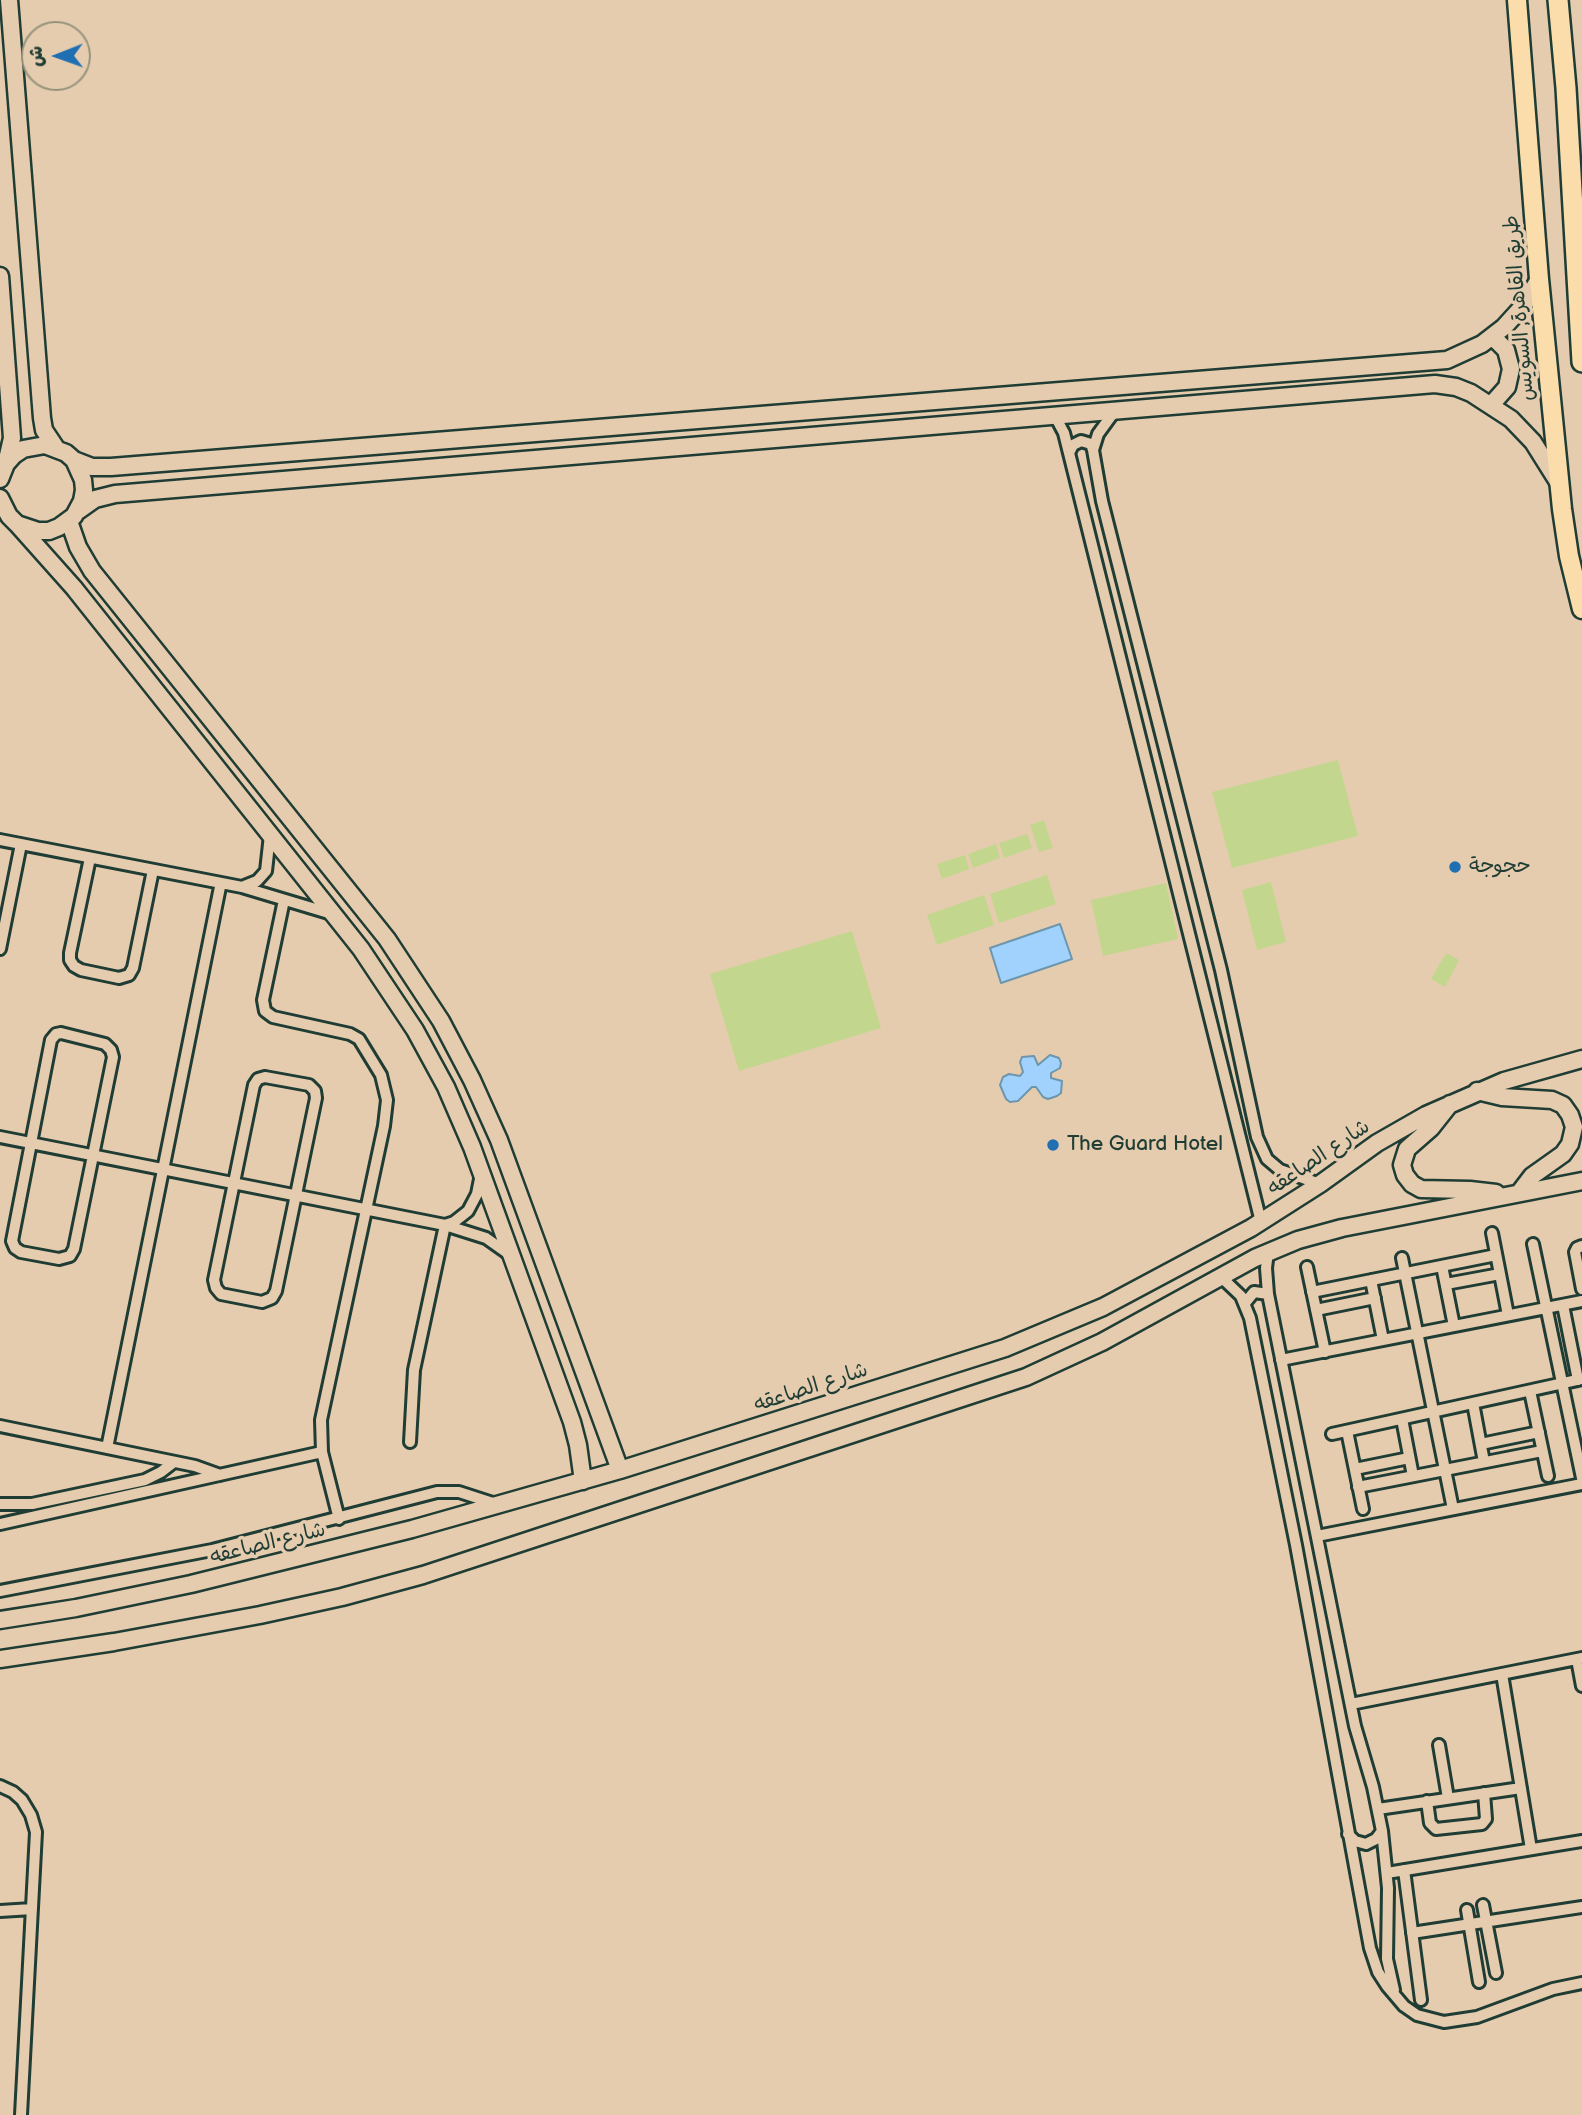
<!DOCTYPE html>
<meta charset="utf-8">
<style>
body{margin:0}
#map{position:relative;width:1582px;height:2115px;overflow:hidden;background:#e6ccae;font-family:"Balsamiq Sans","Playpen Sans Arabic",sans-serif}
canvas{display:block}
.north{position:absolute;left:21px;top:21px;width:70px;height:70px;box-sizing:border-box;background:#e6ccae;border:2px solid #96937d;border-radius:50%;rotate:269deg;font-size:19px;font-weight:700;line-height:28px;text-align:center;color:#1f3d34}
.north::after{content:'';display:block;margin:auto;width:24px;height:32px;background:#1f6fb2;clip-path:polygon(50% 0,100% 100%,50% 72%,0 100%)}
</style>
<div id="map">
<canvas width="1582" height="2115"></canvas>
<div class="north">ش</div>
</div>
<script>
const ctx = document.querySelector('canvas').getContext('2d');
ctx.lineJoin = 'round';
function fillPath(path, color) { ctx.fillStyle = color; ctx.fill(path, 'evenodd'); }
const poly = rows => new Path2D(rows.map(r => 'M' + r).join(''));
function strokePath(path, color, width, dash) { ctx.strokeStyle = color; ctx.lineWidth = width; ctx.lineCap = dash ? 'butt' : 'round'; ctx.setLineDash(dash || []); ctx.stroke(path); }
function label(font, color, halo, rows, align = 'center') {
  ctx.font = font + ' "Balsamiq Sans","Playpen Sans Arabic",sans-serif'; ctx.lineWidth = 7; ctx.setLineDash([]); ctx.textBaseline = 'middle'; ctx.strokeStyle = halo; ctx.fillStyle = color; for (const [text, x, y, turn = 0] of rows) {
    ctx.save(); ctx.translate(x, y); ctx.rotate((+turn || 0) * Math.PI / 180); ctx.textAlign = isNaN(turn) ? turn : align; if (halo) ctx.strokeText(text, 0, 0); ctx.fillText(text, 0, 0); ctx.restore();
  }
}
fillPath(poly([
 [1338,760,1358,836,1232,868,1212,792],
 [1044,820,1053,848,1039,852,1030,825],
 [1027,834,1032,848,1004,858,999,843],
 [996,844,1000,858,973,868,968,854],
 [965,855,969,869,942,879,937,864],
 [1047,875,1056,904,999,923,990,894],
 [1271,882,1286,942,1257,950,1242,890],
 [1166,883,1178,939,1103,956,1091,900],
 [984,895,994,925,937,945,927,915],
 [852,931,881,1028,739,1071,710,974],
 [1446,953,1459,960,1445,987,1431,979]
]), '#c2d78d');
const water = poly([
 [1060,924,1072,959,1001,983,990,948,1060,924],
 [1050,1055,1059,1058,1061,1063,1060,1068,1051,1073,1051,1078,1062,1081,1061,1093,1057,1096,1048,1099,1043,1097,1036,1087,1032,1087,1018,1101,1010,1102,1006,1099,1000,1085,1003,1077,1009,1074,1020,1076,1023,1072,1020,1062,1022,1057,1034,1056,1038,1065,1050,1055]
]);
fillPath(water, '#a1d2fd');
strokePath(water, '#6d96ad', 2);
const street = poly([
 [1114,412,1098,434,1093,450,1102,501,1221,970,1257,1137,1267,1159,1280,1170,1320,1184],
 [1055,416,1064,433,1069,453,1261,1222],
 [1069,453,1073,445,1081,441,1091,444,1093,450],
 [0,840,242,887,332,914],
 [90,858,70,953,70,960,74,966,81,970,119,978,129,975,133,968,153,870],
 [242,887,257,881,266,871,270,835],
 [284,900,263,1000,265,1011,273,1017,350,1034,359,1039,381,1075,387,1100,384,1126,321,1420,322,1452,339,1519],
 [0,949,21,844],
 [61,1033,105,1044,111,1050,113,1057,74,1249,70,1256,59,1259,21,1252,15,1248,12,1241,51,1040,56,1034,61,1033],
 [265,1077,309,1085,315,1091,316,1098,276,1291,272,1298,262,1302,221,1294,216,1288,214,1280,254,1085,258,1079,265,1077],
 [0,1137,445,1225,486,1238,510,1255],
 [445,1225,454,1222,468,1211,477,1194,481,1174],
 [1492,1233,1508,1315],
 [1533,1244,1582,1478],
 [1582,1246,1577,1248,1575,1252,1582,1289],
 [1268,1252,1266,1268,1268,1294,1355,1726,1373,1787,1382,1831,1388,1888,1387,1959,1394,1990],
 [1402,1258,1453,1509],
 [1442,1266,1454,1326],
 [1307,1267,1325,1352],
 [1220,1276,1241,1296,1250,1318,1296,1545,1370,1948,1378,1972,1387,1986,1404,2006,1417,2015,1444,2022,1477,2017,1553,1989,1582,1983],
 [1371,1280,1383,1340],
 [1446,1284,1500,1274],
 [1312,1292,1496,1255],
 [1245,1303,1254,1292,1268,1294],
 [1563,1305,1578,1380],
 [1316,1310,1375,1298],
 [1281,1360,1582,1301],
 [1530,1391,1548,1476],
 [1473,1403,1484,1462],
 [1402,1419,1413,1476],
 [0,1426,195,1466,220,1475],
 [1347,1431,1363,1509],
 [1332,1434,1582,1379],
 [410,1442,414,1370,445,1225],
 [1481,1444,1539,1432],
 [107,1448,220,887],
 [1355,1469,1409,1458],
 [1358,1487,1542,1451],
 [0,1504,32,1504,145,1480,161,1472,174,1462],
 [0,1524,322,1452],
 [1317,1536,1582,1484],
 [0,1591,212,1550,437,1492,459,1492,496,1504],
 [1577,1659,1582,1686],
 [1502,1674,1531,1849],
 [1351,1704,1582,1658],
 [1439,1745,1448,1798],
 [0,1786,13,1792,22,1800,31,1815,36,1832,21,2115],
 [1427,1801,1430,1823,1436,1829,1482,1824,1486,1819,1484,1793],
 [1378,1809,1521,1788],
 [1348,1834,1355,1841,1366,1844,1376,1839,1382,1831],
 [1404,1870,1421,2000],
 [1387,1873,1582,1841],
 [1483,1905,1496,1973],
 [1467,1910,1479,1982],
 [0,1911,32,1909],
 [1412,1933,1582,1907]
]);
const secondary = poly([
 [9,0,42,418,44,430,56,448],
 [0,276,12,438,6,464],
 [1491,405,1507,387,1511,369,1506,350,1493,337],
 [74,460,92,467,111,467,1447,360,1482,344,1504,327,1524,305,1539,279],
 [0,479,6,464,14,455,23,449,45,445,66,453,74,460,83,480,84,490,82,501,74,516,59,527,49,531,38,531,17,524,9,516,0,498],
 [78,511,95,499,115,494,1435,384,1456,387,1471,393,1511,419,1533,442,1560,485],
 [69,521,78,547,92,571,387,939,441,1021,472,1080,499,1140,620,1470],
 [17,524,74,588,361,949,415,1030,446,1087,472,1147,572,1422,578,1445,583,1481],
 [1477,1091,1502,1097,1552,1100,1563,1105,1570,1115,1574,1127,1570,1144,1563,1154,1532,1176,1519,1193],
 [1450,1104,1431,1128,1407,1149,1402,1165,1405,1175,1412,1184,1421,1189,1470,1190,1496,1193],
 [0,1620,76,1608,191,1584,412,1529,620,1470,1005,1348,1103,1307,1251,1228,1320,1184,1377,1143,1426,1115,1504,1081,1582,1059],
 [0,1659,114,1642,260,1615,342,1597,423,1575,1026,1377,1102,1342,1255,1258,1298,1240,1342,1228,1582,1181]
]);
const primary = poly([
 [1517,0,1539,279,1562,509,1569,556,1582,609]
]);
const highway = poly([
 [1558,0,1566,88,1582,362]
]);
strokePath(street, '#1f3d34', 16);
strokePath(secondary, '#1f3d34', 21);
strokePath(primary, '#1f3d34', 23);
strokePath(highway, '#1f3d34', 24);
strokePath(street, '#e6ccae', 10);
strokePath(secondary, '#e6ccae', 16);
strokePath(primary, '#faddab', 18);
strokePath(highway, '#faddab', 19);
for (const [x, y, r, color] of [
 [1455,867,7,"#1f6fb2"],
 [1053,1145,7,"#1f6fb2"]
]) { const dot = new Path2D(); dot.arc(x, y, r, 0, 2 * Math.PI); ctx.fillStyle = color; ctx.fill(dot); strokePath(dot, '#e6ccae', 2.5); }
label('21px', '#1f3d34', '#e6ccae', [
 ["طريق القاهرة, السويس",1520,308,-95],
 ["شارع الصاعقه",1319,1158,-34],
 ["شارع الصاعقه",811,1388,-18],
 ["شارع الصاعقه",268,1544,-14]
]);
label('21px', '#1f3d34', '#e6ccae', [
 ["حجوجة",1469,867],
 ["The Guard Hotel",1067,1145]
], 'left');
</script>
